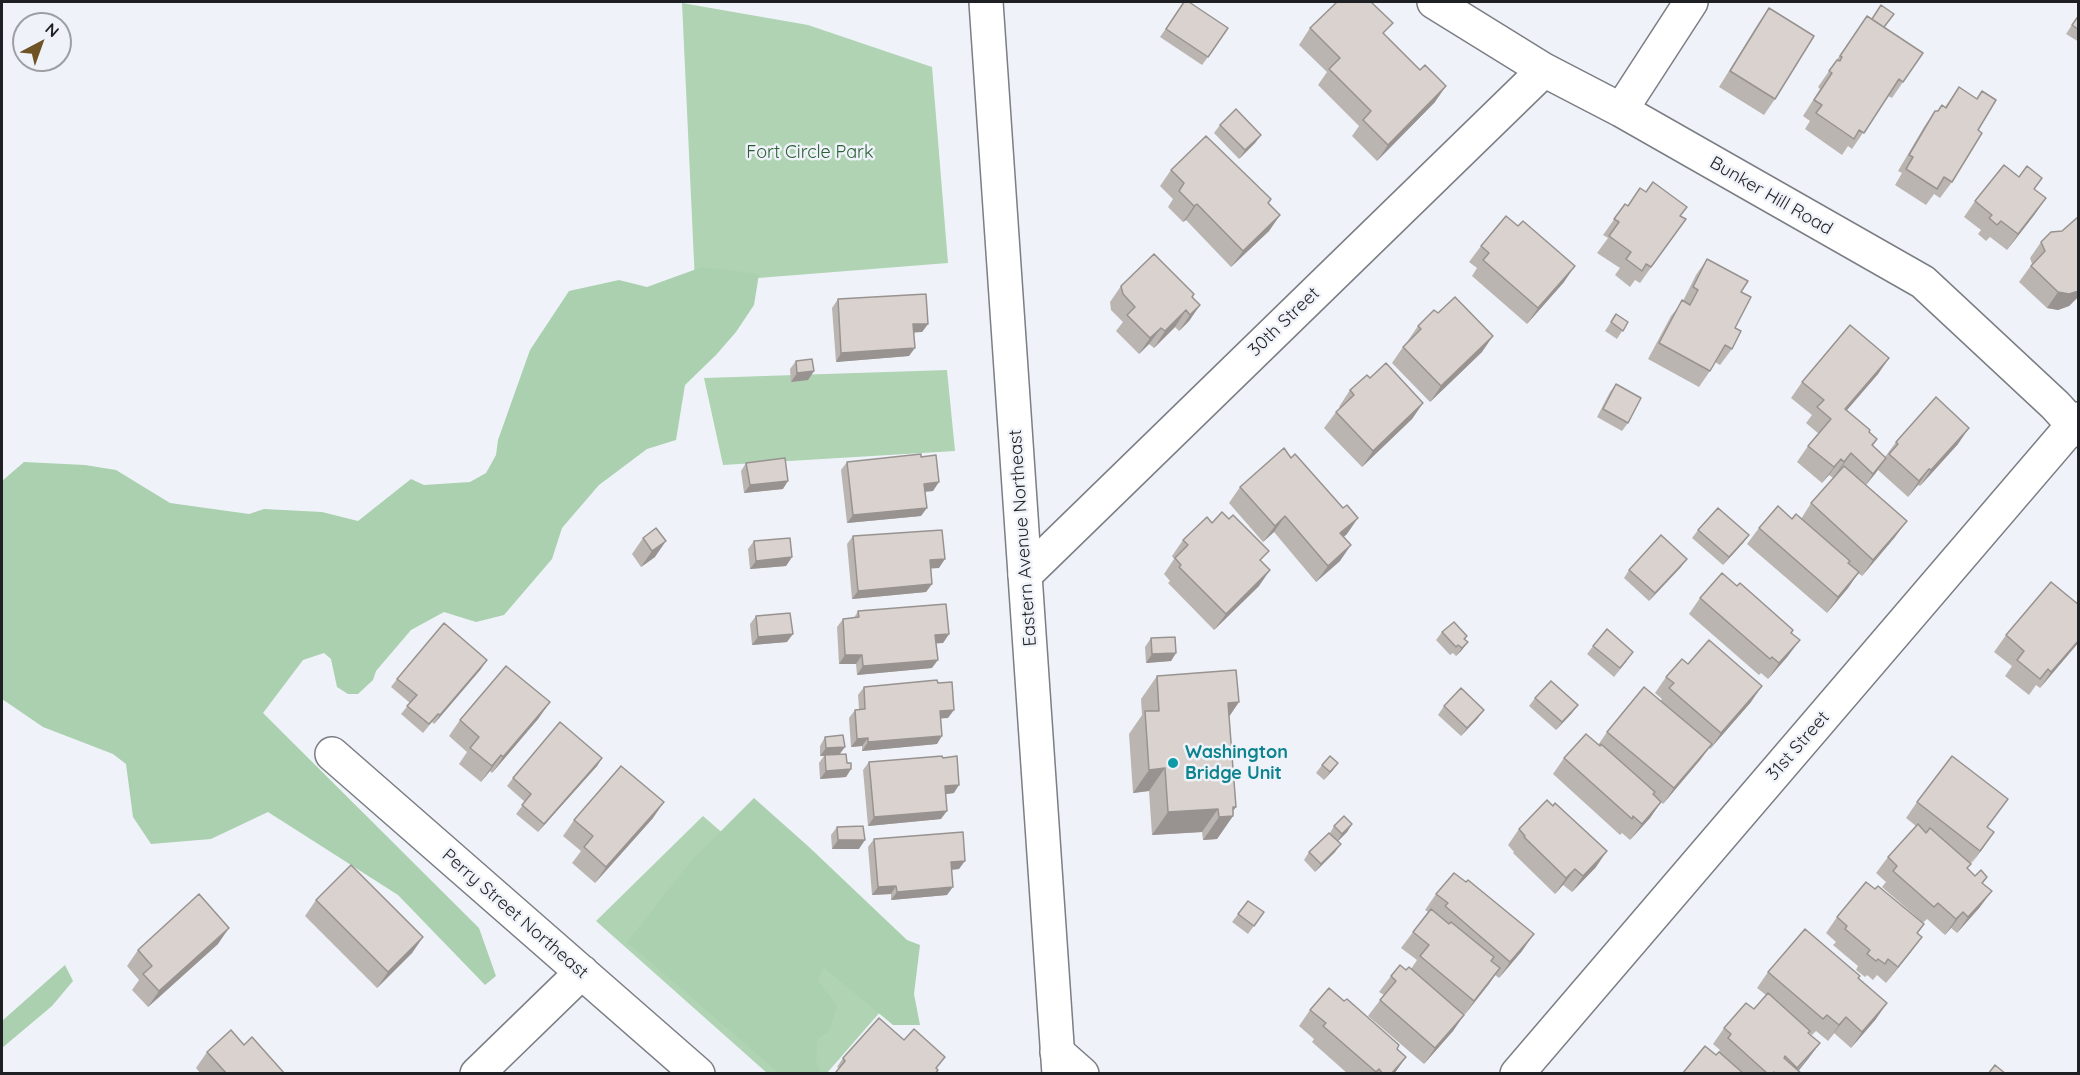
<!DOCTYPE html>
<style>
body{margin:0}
#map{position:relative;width:2080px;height:1075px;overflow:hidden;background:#eff3f9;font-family:Quicksand,sans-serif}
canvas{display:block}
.frame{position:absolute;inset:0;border:3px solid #1f2023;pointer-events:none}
.north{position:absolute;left:12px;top:12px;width:60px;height:60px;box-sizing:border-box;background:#eff3f9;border:2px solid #9c9fa3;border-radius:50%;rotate:41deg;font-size:16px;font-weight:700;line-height:24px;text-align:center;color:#1f2023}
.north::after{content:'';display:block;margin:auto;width:21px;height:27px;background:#6f5325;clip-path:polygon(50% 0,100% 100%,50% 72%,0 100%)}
</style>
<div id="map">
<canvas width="2080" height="1075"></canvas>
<div class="frame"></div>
<div class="north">N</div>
</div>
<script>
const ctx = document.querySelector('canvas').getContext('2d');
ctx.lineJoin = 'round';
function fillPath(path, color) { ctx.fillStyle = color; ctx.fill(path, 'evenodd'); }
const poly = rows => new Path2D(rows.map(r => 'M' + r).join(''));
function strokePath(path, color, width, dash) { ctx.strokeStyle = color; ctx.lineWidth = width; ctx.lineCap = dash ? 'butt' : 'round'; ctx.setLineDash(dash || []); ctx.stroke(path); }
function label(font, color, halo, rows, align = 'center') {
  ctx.font = font + ' Quicksand,sans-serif'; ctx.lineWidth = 5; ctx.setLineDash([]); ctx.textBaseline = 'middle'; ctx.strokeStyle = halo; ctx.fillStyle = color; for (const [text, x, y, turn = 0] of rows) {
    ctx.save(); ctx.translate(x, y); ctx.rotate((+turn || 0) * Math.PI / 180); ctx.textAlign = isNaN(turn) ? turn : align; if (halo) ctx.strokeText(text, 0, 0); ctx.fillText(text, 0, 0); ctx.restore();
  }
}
fillPath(poly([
 [682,3,808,25,932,67,948,263,695,283],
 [947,370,955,451,723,465,704,378],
 [703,816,901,988,827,1073,767,1073,596,921]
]), '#afd3b3');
fillPath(poly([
 [702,267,759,274,754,305,736,332,716,355,685,385,676,440,647,449,599,485,562,528,552,559,504,615,476,622,444,612,411,630,376,671,373,680,358,694,348,694,337,687,331,659,324,653,303,660,263,713,479,928,496,976,485,985,398,895,268,812,211,839,151,844,133,817,126,764,113,754,43,727,2,699,2,481,24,462,85,465,116,470,170,503,249,514,264,509,322,512,358,521,411,479,424,485,470,482,486,473,496,455,498,440,530,350,569,291,619,280,647,287],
 [754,798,809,847,907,940,920,945,914,994,920,1025,893,1025,823,967,818,981,837,1006,829,1031,817,1039,816,1064,821,1073,779,1073,627,942,693,859],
 [65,965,73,981,52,1006,2,1048,2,1021]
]), '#aad0af');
const minor = poly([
 [1434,2,1544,70,1621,110,1923,282,2055,405,2078,430],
 [1621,110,1691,2],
 [1025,575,1544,70],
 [332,754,698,1074],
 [1057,1052,1082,1074],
 [477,1074,582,972],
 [1517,1074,2078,419]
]);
const major = poly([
 [986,2,1059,1074]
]);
strokePath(minor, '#7b7e84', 36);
strokePath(major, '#7b7e84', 36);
strokePath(minor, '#fff', 33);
strokePath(major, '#fff', 33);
fillPath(poly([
 [1184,2,1208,57,1202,65,1160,37],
 [1769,8,1775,99,1764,115,1719,87,1758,24],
 [2079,14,2079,42,2066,34],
 [1867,16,1884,27,1903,82,1892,98,1888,96,1852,149,1848,146,1842,155,1805,129,1810,121,1803,116,1820,89,1818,87],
 [1310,28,1385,35,1435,102,1377,161,1352,136,1359,126,1318,85,1327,72,1299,45],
 [1959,87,1977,99,1982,91,1978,130,1952,182,1940,198,1934,194,1926,205,1895,185,1902,173,1898,171,1924,127,1935,111,1938,111,1945,107],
 [1220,125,1261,135,1255,143,1239,159,1214,133],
 [1171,170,1271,199,1268,203,1280,215,1269,231,1231,267,1186,220,1183,222,1168,207,1173,199,1160,186],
 [2035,189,2035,214,2007,250,1990,237,1986,241,1978,234,1981,230,1964,217,1975,201],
 [1625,204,1628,206,1680,216,1686,219,1640,283,1635,280,1630,287,1615,275,1620,268,1597,253,1608,238,1603,235],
 [2079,216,2079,296,2069,306,2058,310,2047,308,2019,282,2032,264,2030,258,2041,242,2062,231],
 [1481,246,1564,282,1527,324,1472,276,1477,268,1469,262],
 [1707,259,1741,292,1732,349,1720,365,1715,362,1710,371,1699,387,1648,359,1671,316,1683,301,1696,275],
 [1121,286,1192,297,1200,305,1189,321,1179,331,1175,327,1154,348,1149,344,1139,354,1116,331,1123,322,1111,310,1110,302],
 [838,299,928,324,922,332,914,332,909,356,836,362,832,308],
 [1616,314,1628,322,1617,339,1605,331],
 [1418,326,1482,352,1430,402,1392,363,1403,347,1407,342],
 [1889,358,1878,374,1847,410,1877,439,1873,446,1885,457,1896,442,1958,444,1920,486,1918,485,1908,497,1878,470,1865,485,1895,537,1862,576,1858,573,1848,588,1827,613,1747,544,1759,528,1792,519,1801,519,1811,503,1841,470,1833,478,1829,475,1822,483,1797,462,1808,446,1819,434,1806,423,1812,415,1791,398,1802,382],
 [796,361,814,371,808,380,791,382,790,369],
 [1370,378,1423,403,1412,419,1362,467,1324,428,1336,412,1340,408,1339,407,1350,390],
 [1616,384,1628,423,1622,431,1597,417,1610,392],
 [847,462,933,491,925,492,921,516,847,523,841,470],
 [746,463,783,489,744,493,741,471],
 [1240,487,1347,534,1343,537,1340,561,1316,582,1274,532,1263,542,1229,503],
 [656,528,655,557,641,567,632,554,643,538],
 [1698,530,1749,535,1743,543,1723,565,1692,538],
 [853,536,939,568,931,568,932,584,926,592,852,599,847,544],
 [1183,540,1262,562,1259,586,1214,630,1168,583,1170,581,1164,574,1174,559,1172,556],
 [754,541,792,557,786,566,750,569,748,549],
 [1681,567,1649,601,1624,578,1629,570],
 [1700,598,1791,633,1788,656,1768,679,1761,673,1759,675,1689,614],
 [2079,605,2079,642,2040,688,2036,685,2029,695,2005,676,2012,666,1994,652,2006,635],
 [858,611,949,634,943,643,936,643,932,668,857,675,856,664,839,664,837,627,843,619,854,618],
 [756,616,787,642,752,645,750,624],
 [1442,632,1467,636,1465,640,1462,650,1456,656,1453,653,1450,655,1436,640],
 [1151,638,1176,653,1171,661,1146,663,1145,647],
 [1593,646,1627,661,1614,677,1587,654],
 [1688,664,1751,702,1710,749,1709,748,1700,760,1663,804,1661,802,1650,818,1630,840,1622,833,1620,835,1553,774,1564,758,1598,745,1607,732,1660,701,1662,699,1655,693,1666,677],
 [481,669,434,724,432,722,423,733,401,714,410,703,391,687,397,679],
 [1157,676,1239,702,1229,717,1236,807,1233,811,1233,816,1217,839,1203,840,1202,832,1152,835,1149,791,1133,793,1129,734,1142,715,1141,699],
 [864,687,948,718,941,718,937,744,862,751,862,746,851,747,849,718,855,710,859,709,858,695],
 [1535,698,1572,713,1556,730,1529,706],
 [550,702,538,719,492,773,490,771,481,782,459,764,467,752,449,736,460,720],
 [1444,706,1478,718,1461,736,1438,715],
 [825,737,845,747,839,754,851,769,846,777,820,779,819,763,824,756,820,756,820,746],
 [602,758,597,766,538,832,516,814,525,802,507,786,513,778],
 [869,762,954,793,946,794,941,819,868,826,863,770],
 [1338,763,1332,771,1324,780,1316,773,1322,765],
 [2008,799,1988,827,1983,848,1967,868,1975,876,1987,877,1983,883,1980,907,1957,933,1951,928,1945,935,1927,919,1923,923,1924,924,1917,934,1910,953,1886,983,1877,975,1873,980,1867,975,1865,977,1856,970,1858,966,1833,945,1836,942,1826,933,1837,917,1920,920,1882,887,1886,882,1876,873,1888,857,1916,826,1906,818,1917,802],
 [653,818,595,883,572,863,581,851,563,836,574,820],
 [1352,824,1347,832,1338,841,1335,852,1315,872,1304,860,1309,852,1330,833,1334,826],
 [837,827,859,849,832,849,831,835],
 [1519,829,1596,867,1572,892,1563,885,1555,894,1513,853,1514,852,1508,845],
 [874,839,959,869,952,870,947,895,891,900,891,894,872,895,868,847],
 [1436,894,1522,951,1499,978,1495,975,1464,1015,1453,1031,1424,1064,1368,1016,1384,995,1379,992,1391,976,1411,969,1417,960,1401,948,1428,912,1425,910],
 [316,900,423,937,412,953,377,988,305,916],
 [1248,901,1264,912,1248,934,1232,922],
 [218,944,148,1007,132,990,139,980,127,966,138,950],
 [1768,972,1858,978,1876,1019,1851,1048,1834,1033,1828,1041,1816,1031,1812,1035,1809,1033,1808,1034,1820,1043,1808,1059,1798,1070,1802,1074,1682,1074,1716,1055,1720,1050,1713,1044,1724,1028,1754,1009,1766,995,1757,988],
 [1310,1010,1397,1049,1406,1057,1394,1074,1348,1074,1312,1042,1314,1039,1299,1026],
 [904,1040,945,1057,936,1069,936,1074,835,1074,839,1068,837,1067,843,1058],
 [244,1045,285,1074,201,1074,196,1068,207,1052]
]), '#bbb5b1');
fillPath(poly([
 [1446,86,1435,102,1377,161,1388,145],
 [1261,135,1255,143,1239,159,1245,150],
 [2046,198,2035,214,2007,250,2018,234],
 [1197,204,1186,220,1183,222,1194,206],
 [1280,215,1269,231,1231,267,1243,251],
 [1575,266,1564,282,1527,324,1538,308],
 [2079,291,2079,296,2069,306,2058,310,2047,308,2058,292],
 [1200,305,1189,321,1179,331,1190,315],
 [1186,310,1175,327,1154,348,1165,331],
 [913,324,928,324,922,332,907,333],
 [1161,328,1149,344,1139,354,1150,338],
 [1493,336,1482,352,1430,402,1441,386],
 [915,348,909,356,836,362,841,353],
 [1889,358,1878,374,1834,425,1845,409],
 [814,371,808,380,791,382,797,373],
 [1423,403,1412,419,1362,467,1373,451],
 [1969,428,1958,444,1920,486,1931,470],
 [1851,453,1840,469,1833,478,1844,462],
 [1886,458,1875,474,1862,490,1873,474],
 [1841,459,1829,475,1822,483,1834,467],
 [1929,469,1918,485,1908,497,1919,481],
 [788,481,783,489,744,493,750,485],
 [939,482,933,491,918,492,924,484],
 [927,508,921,516,847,523,853,515],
 [1285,516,1274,532,1263,542,1275,526],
 [1358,518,1347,534,1329,550,1340,533],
 [1907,521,1895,537,1862,576,1873,560],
 [1749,535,1743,543,1723,565,1729,557],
 [666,541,655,557,641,567,652,551],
 [1351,545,1340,561,1316,582,1328,566],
 [792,557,786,566,750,569,756,561],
 [945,559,939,568,924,569,930,560],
 [1687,559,1681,567,1649,601,1655,593],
 [1270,570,1259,586,1214,630,1226,614],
 [1859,572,1848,588,1827,613,1838,597],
 [932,584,926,592,852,599,858,591],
 [793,634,787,642,752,645,758,637],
 [949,634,943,643,930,644,935,635],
 [1800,640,1788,656,1768,679,1779,663],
 [2079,640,2079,642,2040,688,2051,672],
 [1468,642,1462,650,1456,656,1462,648],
 [1176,653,1171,661,1146,663,1152,654],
 [845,655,862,655,856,664,839,664],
 [487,660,481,669,434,724,440,715],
 [938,660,932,668,857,675,863,666],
 [1762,686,1751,702,1710,749,1721,733],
 [550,702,538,719,492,773,503,757],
 [1239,702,1223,725,1228,703],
 [1578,705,1572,713,1556,730,1562,722],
 [954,710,948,718,934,719,940,711],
 [1484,710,1478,718,1461,736,1467,728],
 [942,736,937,744,862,751,868,742],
 [868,738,862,746,851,747,857,739],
 [1712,744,1700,760,1663,804,1674,788],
 [845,747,839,755,820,756,826,748],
 [501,755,490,771,481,782,492,766],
 [602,758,597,766,538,832,544,824],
 [1338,763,1332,771,1324,780,1330,772],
 [1165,768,1149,791,1133,793,1149,770],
 [851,769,846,777,820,779,826,771],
 [959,785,954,793,939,795,945,786],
 [664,802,653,818,595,883,606,867],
 [1661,802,1650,818,1630,840,1642,824],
 [1233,807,1236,807,1229,816,1233,816,1217,839,1203,840,1219,817],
 [1218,809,1202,832,1152,835,1168,812],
 [947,811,941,819,868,826,874,817],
 [1352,824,1347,832,1336,843,1342,834],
 [1994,832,1983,848,1969,867,1980,851],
 [838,840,865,840,859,849,832,849],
 [1341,844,1335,852,1315,872,1321,864],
 [1607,851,1596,867,1572,892,1583,876],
 [965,861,959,869,945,870,951,862],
 [1575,869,1563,885,1555,894,1566,878],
 [896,886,891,894,872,895,878,887],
 [953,887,947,895,891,900,897,892],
 [1992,891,1980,907,1957,933,1968,917],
 [1963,912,1951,928,1945,935,1956,919],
 [229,928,218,944,148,1007,159,991],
 [1534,934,1522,951,1499,978,1510,962],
 [423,937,412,953,377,988,388,972],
 [1922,937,1910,953,1886,983,1898,967],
 [1500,968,1489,984,1463,1017,1474,1001],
 [1887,1003,1876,1019,1851,1048,1862,1032],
 [1464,1015,1453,1031,1424,1064,1435,1048],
 [1846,1017,1828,1041,1839,1025],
 [1820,1043,1808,1059,1796,1074,1794,1074],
 [1406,1057,1394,1074,1391,1074]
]), '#989390');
const building = poly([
 [1184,2,1189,2,1228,28,1208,57,1166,29,1184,2],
 [1337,2,1371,2,1393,23,1383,33,1420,70,1425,65,1446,86,1388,145,1363,120,1371,111,1329,69,1340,58,1310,28,1337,2],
 [1881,5,1894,14,1884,27,1872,19,1881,5],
 [1769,8,1814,36,1775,99,1730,71,1769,8],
 [2079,15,2079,30,2072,25,2079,15],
 [1867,16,1923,53,1903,82,1899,79,1864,133,1859,130,1854,139,1816,113,1822,105,1814,100,1832,73,1829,71,1837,60,1840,61,1842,57,1840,56,1867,16],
 [1959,87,1977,99,1982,91,1996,100,1978,130,1982,133,1952,182,1944,177,1937,189,1906,169,1913,157,1909,155,1935,111,1938,111,1942,105,1946,108,1959,87],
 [1236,109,1261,135,1245,150,1220,125,1236,109],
 [1206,136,1271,199,1268,203,1280,215,1243,251,1197,204,1194,206,1179,191,1184,183,1171,170,1206,136],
 [2004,165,2019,177,2027,166,2042,178,2034,189,2046,198,2018,234,2001,221,1997,225,1989,218,1992,215,1975,201,2004,165],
 [1653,182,1687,207,1680,216,1686,219,1651,267,1646,264,1642,271,1626,259,1631,252,1609,236,1619,222,1614,219,1625,204,1628,206,1640,188,1646,192,1653,182],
 [1506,216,1518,226,1523,221,1575,266,1538,308,1483,260,1489,253,1481,246,1506,216],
 [2079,216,2079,291,2069,294,2058,292,2031,266,2045,251,2041,242,2051,232,2062,231,2079,216],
 [1154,254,1194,294,1192,297,1200,305,1190,315,1186,310,1165,331,1161,328,1150,338,1127,315,1135,307,1123,294,1121,286,1154,254],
 [1707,259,1748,281,1741,292,1751,297,1735,328,1741,331,1732,349,1725,345,1710,371,1659,343,1682,300,1690,305,1698,290,1693,287,1707,259],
 [926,294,928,324,913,324,915,348,841,353,838,299,926,294],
 [1455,297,1493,336,1441,386,1403,347,1421,329,1418,326,1434,310,1438,313,1455,297],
 [1616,314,1628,322,1623,331,1611,322,1616,314],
 [1850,325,1889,358,1845,409,1870,430,1869,432,1877,439,1872,445,1886,458,1873,474,1851,453,1844,462,1841,459,1834,467,1808,446,1831,419,1817,407,1824,400,1802,382,1850,325],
 [812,359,814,371,797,373,796,361,812,359],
 [1386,363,1423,403,1373,451,1336,412,1354,395,1350,390,1367,375,1370,378,1386,363],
 [1616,384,1641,398,1628,423,1603,409,1616,384],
 [1936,397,1969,428,1931,470,1929,469,1919,481,1889,454,1898,444,1896,442,1936,397],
 [1284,448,1291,458,1295,454,1343,508,1347,505,1358,518,1340,533,1351,545,1328,566,1285,516,1275,526,1240,487,1284,448],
 [921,454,921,457,936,455,939,482,924,484,927,508,853,515,847,462,921,454],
 [785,458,788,481,750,485,746,463,785,458],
 [1844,466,1907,521,1873,560,1811,503,1844,466],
 [1778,506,1792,519,1796,514,1850,561,1848,563,1859,572,1838,597,1759,528,1778,506],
 [1718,508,1749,535,1729,557,1698,530,1718,508],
 [1222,512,1229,519,1233,515,1269,551,1260,560,1270,570,1226,614,1179,567,1181,565,1175,558,1188,545,1183,540,1207,517,1212,523,1222,512],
 [656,528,666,541,652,551,643,538,656,528],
 [942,530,945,559,930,560,932,584,858,591,853,536,942,530],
 [1661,535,1687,559,1655,593,1629,570,1661,535],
 [790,538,792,557,756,561,754,541,790,538],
 [1722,573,1737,586,1740,583,1793,630,1791,633,1800,640,1779,663,1772,657,1770,659,1700,598,1722,573],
 [2051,582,2079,605,2079,640,2051,672,2048,669,2040,679,2017,660,2024,651,2006,635,2051,582],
 [946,604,949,634,935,635,938,660,863,666,862,655,845,655,843,619,859,617,858,611,946,604],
 [790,613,793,634,758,637,756,616,790,613],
 [1454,622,1467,636,1464,639,1468,642,1462,648,1458,645,1456,647,1442,632,1454,622],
 [444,623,487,660,440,715,438,714,429,724,407,706,417,695,397,679,444,623],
 [1607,629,1633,652,1620,668,1593,646,1607,629],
 [1175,637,1176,653,1152,654,1151,638,1175,637],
 [1709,640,1762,686,1721,733,1669,688,1674,683,1666,677,1682,659,1688,664,1709,640],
 [506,666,550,702,503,757,501,755,492,766,470,748,479,737,460,720,506,666],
 [1236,670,1239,702,1228,703,1236,807,1233,807,1233,816,1219,817,1218,809,1168,812,1165,768,1149,770,1145,711,1159,711,1157,676,1236,670],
 [937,680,938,683,952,682,954,710,940,711,942,736,868,742,868,738,857,739,855,710,865,709,864,687,937,680],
 [1551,681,1578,705,1562,722,1535,698,1551,681],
 [1644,687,1712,744,1674,788,1607,732,1644,687],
 [1461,688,1484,710,1467,728,1444,706,1461,688],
 [560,722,602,758,544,824,522,805,531,794,513,778,560,722],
 [1586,734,1600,746,1601,744,1655,792,1653,794,1661,802,1642,824,1633,816,1632,819,1564,758,1586,734],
 [843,735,845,747,826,748,825,737,843,735],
 [846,754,847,763,851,763,851,769,826,771,825,755,846,754],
 [942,756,943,758,957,756,959,785,945,786,947,811,874,817,869,762,942,756],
 [1330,756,1338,763,1330,772,1322,765,1330,756],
 [1952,756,2008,799,1987,827,1994,832,1980,851,1917,802,1952,756],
 [621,766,664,802,606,867,584,847,593,836,574,820,621,766],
 [1547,800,1553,806,1555,803,1607,851,1583,876,1575,869,1566,878,1524,837,1525,836,1519,829,1547,800],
 [1344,816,1352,824,1342,834,1334,826,1344,816],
 [1918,824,1926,833,1930,828,1971,864,1967,868,1975,876,1981,870,1987,877,1982,883,1992,891,1968,917,1963,912,1956,919,1938,903,1934,907,1893,871,1897,866,1888,857,1918,824],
 [863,826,865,840,838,840,837,827,863,826],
 [963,832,965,861,951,862,953,887,897,892,896,886,878,887,874,839,963,832],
 [1329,833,1341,844,1321,864,1309,852,1329,833],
 [351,865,423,937,388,972,316,900,351,865],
 [1454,873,1466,882,1468,880,1534,934,1510,962,1445,906,1448,903,1436,894,1454,873],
 [1866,882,1875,889,1878,886,1924,924,1917,933,1922,937,1898,967,1888,959,1885,964,1878,959,1876,961,1867,954,1870,950,1845,929,1847,926,1837,917,1866,882],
 [199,894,229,928,159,991,143,974,152,966,138,950,199,894],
 [1248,901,1264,912,1254,926,1238,914,1248,901],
 [1431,909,1449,924,1451,922,1494,957,1491,961,1500,968,1474,1001,1420,956,1429,945,1413,932,1431,909],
 [1805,929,1860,976,1858,978,1887,1003,1862,1032,1846,1017,1839,1025,1827,1015,1823,1019,1768,972,1805,929],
 [1400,965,1406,970,1409,967,1464,1015,1435,1048,1380,1000,1396,981,1391,976,1400,965],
 [1329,988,1344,1001,1347,999,1399,1045,1397,1049,1406,1057,1391,1074,1383,1074,1379,1069,1376,1072,1323,1026,1326,1023,1310,1010,1329,988],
 [1768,993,1810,1031,1808,1033,1820,1043,1797,1068,1785,1056,1784,1058,1802,1074,1775,1074,1774,1072,1773,1074,1768,1074,1728,1038,1731,1034,1724,1028,1746,1003,1754,1009,1768,993],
 [879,1018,904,1040,914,1029,945,1057,936,1068,938,1070,935,1074,838,1074,836,1072,845,1061,843,1058,879,1018],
 [231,1030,244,1045,252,1037,285,1074,227,1074,207,1052,231,1030],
 [1705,1046,1716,1055,1719,1052,1744,1074,1682,1074,1705,1046],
 [1995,1065,2006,1074,1988,1074,1995,1065]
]);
fillPath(building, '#d9d2ce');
strokePath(building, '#989390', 1.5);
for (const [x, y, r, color] of [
 [1173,763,6,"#0f9aa8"]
]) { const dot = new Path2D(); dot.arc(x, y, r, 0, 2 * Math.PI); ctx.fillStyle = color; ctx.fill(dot); strokePath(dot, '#eff3f9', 2); }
label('18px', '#296034', '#eff3f9', [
 ["Fort Circle Park",810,153]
]);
label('18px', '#1f2023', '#eff3f9', [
 ["Bunker Hill Road",1771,196,30],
 ["30th Street",1284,322,-44],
 ["Eastern Avenue Northeast",1023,538,-94],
 ["31st Street",1798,746,-49],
 ["Perry Street Northeast",515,914,41]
]);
label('bold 18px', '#0d838f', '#eff3f9', [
 ["Washington",1185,753],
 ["Bridge Unit",1185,774]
], 'left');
</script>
